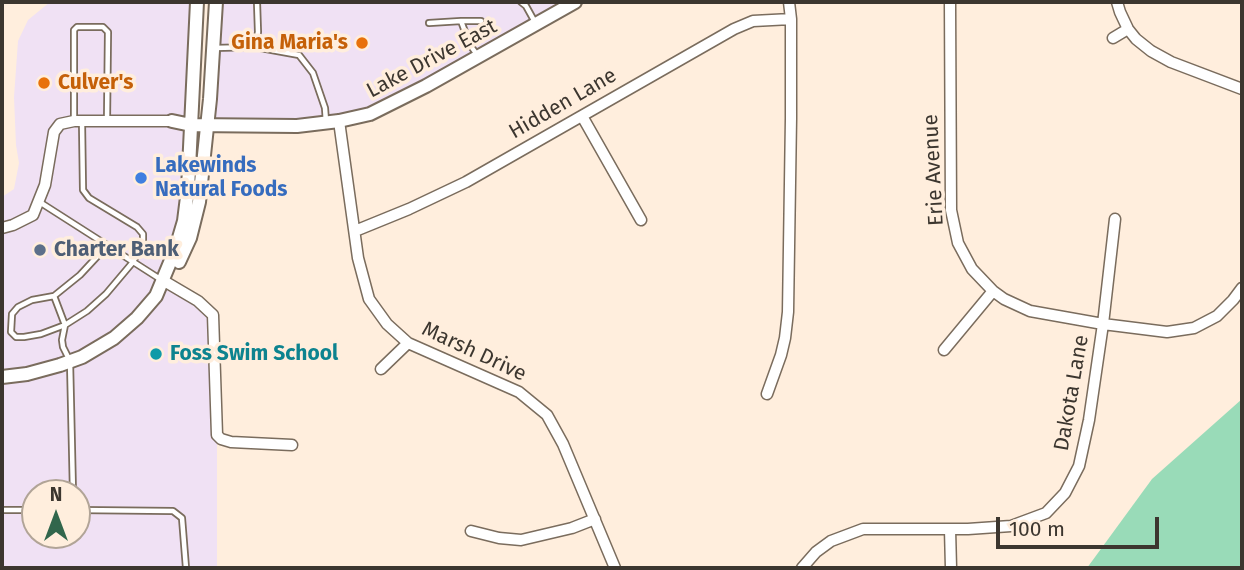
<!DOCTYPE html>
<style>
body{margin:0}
#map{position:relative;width:1244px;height:570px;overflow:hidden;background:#fed;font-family:"Fira Sans",sans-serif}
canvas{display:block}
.frame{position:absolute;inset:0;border:4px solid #3c362f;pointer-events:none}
.north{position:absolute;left:21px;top:479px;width:70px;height:70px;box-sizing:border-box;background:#fed;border:2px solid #b1a497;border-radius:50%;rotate:0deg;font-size:19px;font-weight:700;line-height:28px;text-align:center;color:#3c362f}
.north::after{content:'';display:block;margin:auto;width:24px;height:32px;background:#31664c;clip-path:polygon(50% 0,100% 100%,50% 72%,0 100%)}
.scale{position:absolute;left:996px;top:517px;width:163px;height:32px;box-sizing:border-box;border:4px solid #3c362f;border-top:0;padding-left:9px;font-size:21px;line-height:24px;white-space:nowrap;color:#3c362f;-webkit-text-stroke:5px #fed;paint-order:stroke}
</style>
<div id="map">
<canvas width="1244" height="570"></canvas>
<div class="frame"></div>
<div class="north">N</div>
<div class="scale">100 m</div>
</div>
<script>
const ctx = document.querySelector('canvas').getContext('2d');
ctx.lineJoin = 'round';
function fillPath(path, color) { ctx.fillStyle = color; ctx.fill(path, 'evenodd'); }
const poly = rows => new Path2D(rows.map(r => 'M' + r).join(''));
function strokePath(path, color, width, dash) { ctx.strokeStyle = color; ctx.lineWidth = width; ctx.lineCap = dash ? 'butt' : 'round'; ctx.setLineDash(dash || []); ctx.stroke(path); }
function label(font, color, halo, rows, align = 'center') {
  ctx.font = font + ' "Fira Sans",sans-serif'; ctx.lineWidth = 7; ctx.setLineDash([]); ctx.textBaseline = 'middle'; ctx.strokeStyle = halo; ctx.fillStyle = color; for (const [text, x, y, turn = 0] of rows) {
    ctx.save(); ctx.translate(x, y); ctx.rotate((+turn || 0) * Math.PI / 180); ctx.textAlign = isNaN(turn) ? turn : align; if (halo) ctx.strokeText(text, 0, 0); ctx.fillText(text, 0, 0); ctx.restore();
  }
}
fillPath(poly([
 [50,2,197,2,186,207,164,281,198,301,213,322,217,432,217,568,2,568,2,197,14,189,19,163,16,145,14,97,18,41,28,20],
 [35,493,77,493,77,535,35,535],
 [216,2,575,2,376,111,326,123,207,125]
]), '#f0e1f4');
fillPath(poly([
 [1242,399,1242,568,1087,568,1152,479]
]), '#99dbb8');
const lane = poly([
 [521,2,526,6,536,24],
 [461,21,481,21],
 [429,23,461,21,470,45,478,56],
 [255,47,258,32,257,2],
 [214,48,255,47,299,55,313,73,325,108,326,122],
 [74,120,74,30,77,27,103,27,108,32,107,121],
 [38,201,160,279],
 [54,296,65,325,41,334,24,337,16,337,11,332,12,314,18,307,32,300,54,296,80,275,107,246],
 [73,493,70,361,63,347,62,340,65,325,87,311,106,294,133,262,143,242,143,234,137,227,89,198,83,190,82,122],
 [2,510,35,510],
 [77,510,173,511,182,518,186,568]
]);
const street = poly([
 [950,2,951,210,958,243,972,269,993,291,1004,299,1030,311,1103,324,1167,332,1194,328,1217,316,1233,300,1242,288],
 [1117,2,1120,12,1128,29,1136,39,1151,51,1171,62,1242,89],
 [1113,38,1128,29],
 [582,116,641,220],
 [339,121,358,258,369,299,387,324,408,343,519,392,547,415,563,444,615,568],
 [2,228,13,225,33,215,45,185,54,132,60,124,74,121,172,121],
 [355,231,409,209,466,182,734,29,753,21,791,19],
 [164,281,198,301,213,315,217,435,221,439,231,442,292,445],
 [944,350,993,291],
 [381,369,408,343],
 [767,394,781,355,785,338,788,312,791,118,791,19,789,2],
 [950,529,951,568],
 [471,531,499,538,521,540,572,528,595,519],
 [802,568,816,552,831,541,863,529,968,529,1011,526,1046,513,1065,493,1079,466,1089,420,1103,324,1115,219]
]);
const secondary = poly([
 [172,121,191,125,297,126,339,121,370,114,426,86,575,2],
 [179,262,190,238,199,202,210,99,216,2],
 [2,377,27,374,60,365,82,357,114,338,137,318,156,296,176,248,184,221,188,189,197,2]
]);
strokePath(lane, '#7a6c5d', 8);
strokePath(street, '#7a6c5d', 13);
strokePath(secondary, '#7a6c5d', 16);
strokePath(lane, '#fff', 4.5);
strokePath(street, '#fff', 10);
strokePath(secondary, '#fff', 12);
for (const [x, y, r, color] of [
 [362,43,7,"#e8710a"],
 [44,83,7,"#e8710a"],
 [141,178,7,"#3f7fe0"],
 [40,250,7,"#5c6f8a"],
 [156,354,7,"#0f9aa8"]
]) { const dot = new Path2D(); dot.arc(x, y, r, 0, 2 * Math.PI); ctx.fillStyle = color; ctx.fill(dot); strokePath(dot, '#fed', 2.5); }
label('bold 21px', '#c56008', '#fed', [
 ["Gina Maria's",348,43],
 ["Culver's",58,83,"left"]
], 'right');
label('21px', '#3c362f', '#fed', [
 ["Lake Drive East",432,59,-28],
 ["Hidden Lane",563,104,-30],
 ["Erie Avenue",934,170,-93],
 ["Marsh Drive",474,352,25],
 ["Dakota Lane",1072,393,-80]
]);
label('bold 21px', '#366cbe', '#fed', [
 ["Lakewinds",155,166],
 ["Natural Foods",155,190]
], 'left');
label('bold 21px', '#4e5e75', '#fed', [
 ["Charter Bank",54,250]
], 'left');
label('bold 21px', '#0d838f', '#fed', [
 ["Foss Swim School",170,354]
], 'left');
</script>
